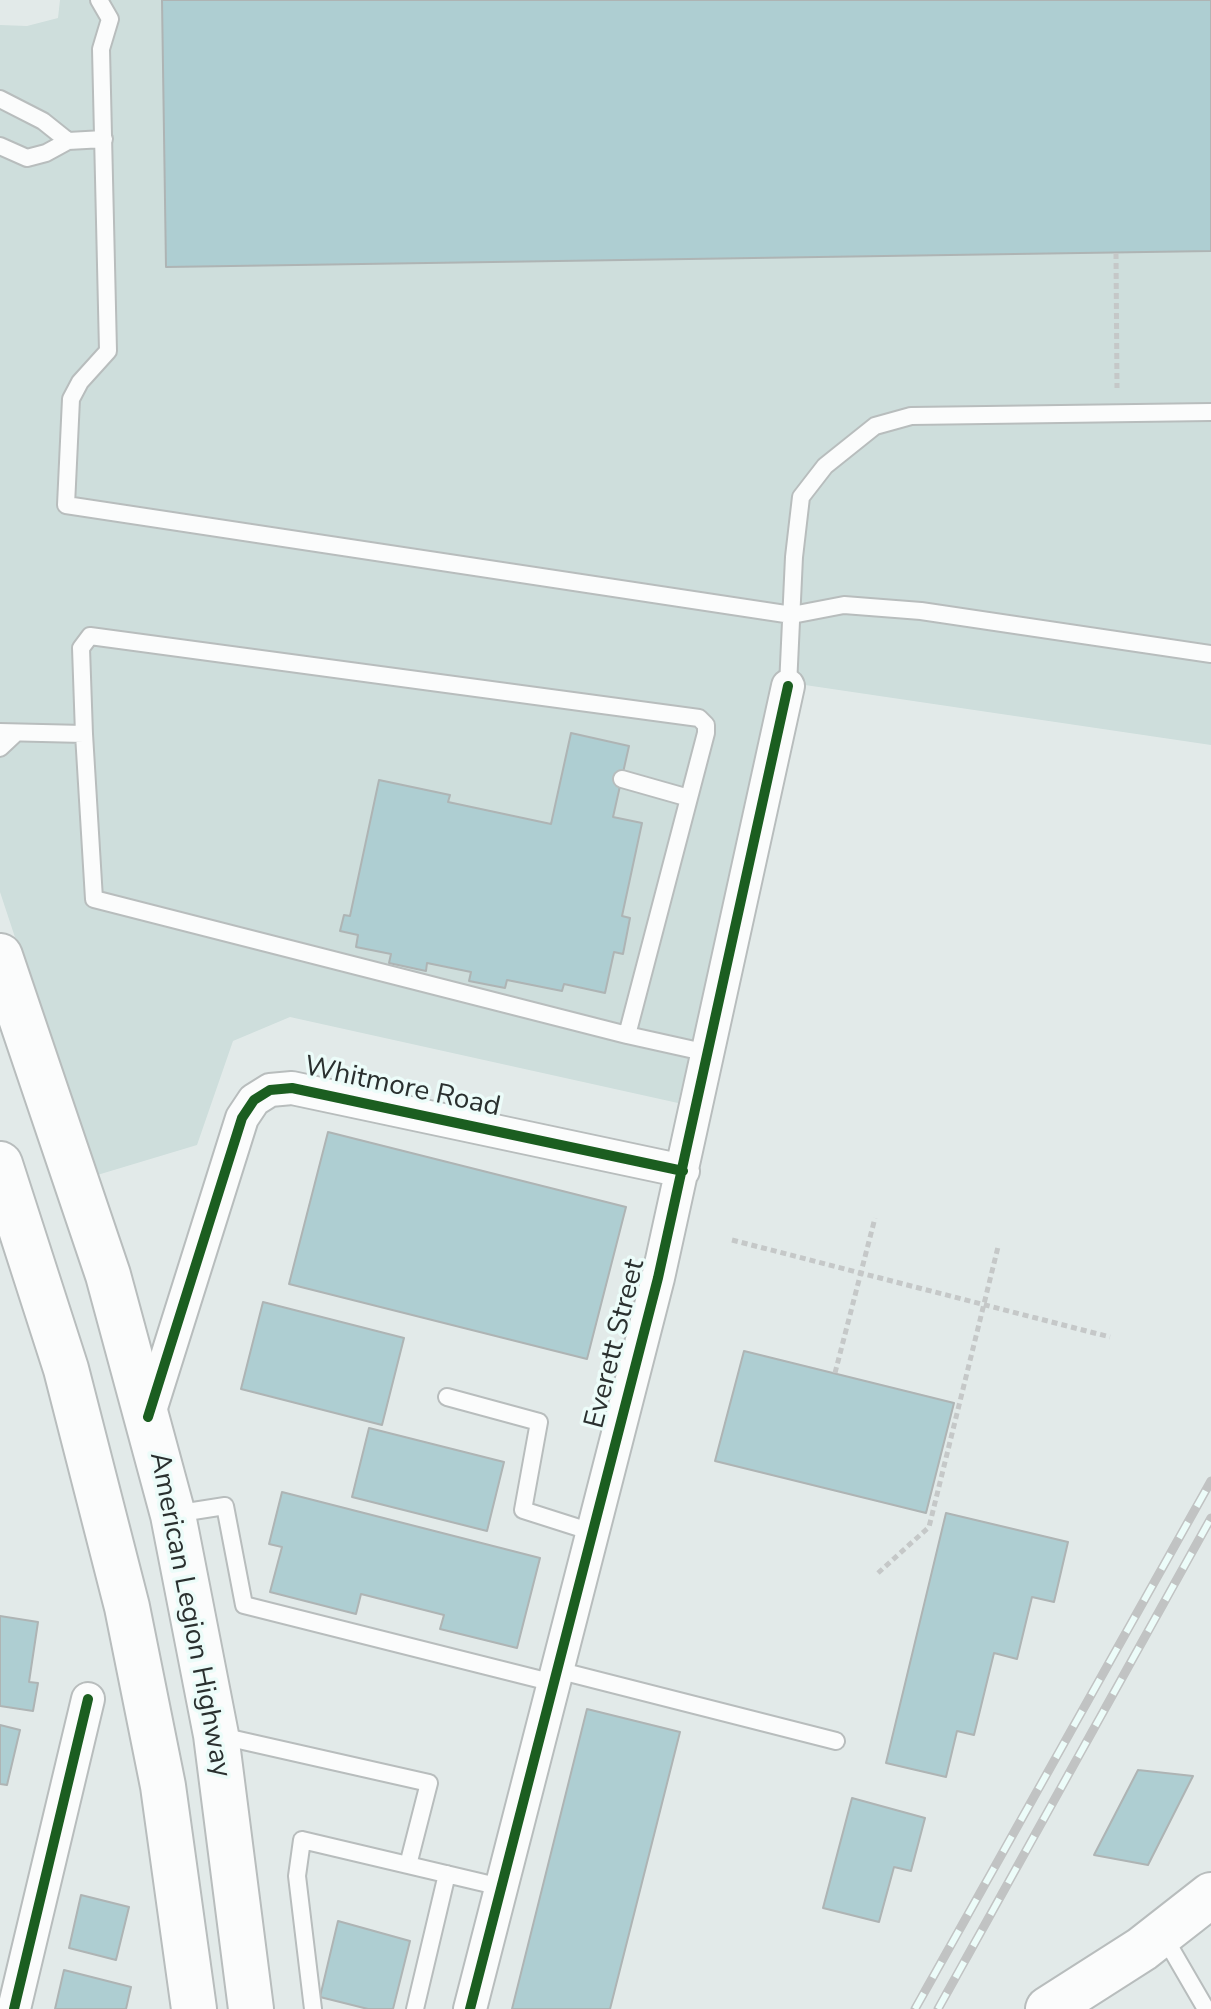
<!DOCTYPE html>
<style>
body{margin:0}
canvas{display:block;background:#e2eae9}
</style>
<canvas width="1211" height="2009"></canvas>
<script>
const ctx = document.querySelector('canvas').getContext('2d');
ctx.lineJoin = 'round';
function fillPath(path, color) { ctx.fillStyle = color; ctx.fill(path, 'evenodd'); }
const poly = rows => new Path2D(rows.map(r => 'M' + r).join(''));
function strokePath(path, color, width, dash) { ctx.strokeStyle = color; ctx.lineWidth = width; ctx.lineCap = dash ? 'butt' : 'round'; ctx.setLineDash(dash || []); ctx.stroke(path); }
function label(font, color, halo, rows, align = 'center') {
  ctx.font = font + ' "Nunito Sans",sans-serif'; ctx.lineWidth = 7; ctx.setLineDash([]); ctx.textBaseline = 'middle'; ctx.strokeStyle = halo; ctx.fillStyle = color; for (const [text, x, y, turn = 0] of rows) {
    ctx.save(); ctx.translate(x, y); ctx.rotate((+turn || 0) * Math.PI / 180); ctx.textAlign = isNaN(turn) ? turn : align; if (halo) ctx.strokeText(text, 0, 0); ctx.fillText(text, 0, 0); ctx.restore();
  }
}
fillPath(poly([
 [60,0,1211,0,1211,745,778,681,678,1103,290,1017,233,1041,197,1145,94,1176,0,892,0,25,27,26,58,18]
]), '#cededc');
const building = poly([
 [162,0,1211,0,1211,251,166,267,162,0],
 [571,733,629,746,613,817,642,823,622,916,630,918,623,954,614,952,605,993,564,984,562,991,507,980,505,988,469,981,471,972,427,963,426,971,389,963,391,954,356,947,358,935,340,931,344,915,350,916,379,780,450,795,448,802,551,824,571,733],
 [328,1132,626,1207,587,1359,289,1284,328,1132],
 [263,1302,404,1338,382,1425,241,1389,263,1302],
 [744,1351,954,1403,926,1513,715,1461,744,1351],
 [369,1428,504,1462,487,1531,352,1497,369,1428],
 [282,1492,540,1558,517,1648,440,1629,444,1615,361,1594,356,1614,270,1592,282,1547,269,1544,282,1492],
 [946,1513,1068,1542,1054,1602,1032,1597,1017,1659,994,1653,974,1735,957,1731,946,1777,886,1763,946,1513],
 [0,1616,38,1622,29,1682,38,1683,33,1711,0,1706,0,1616],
 [587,1709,680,1732,610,2009,512,2009,587,1709],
 [0,1725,20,1730,7,1785,0,1784,0,1725],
 [1138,1770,1193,1776,1148,1865,1094,1855,1138,1770],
 [852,1798,925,1818,911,1871,894,1867,879,1922,823,1908,852,1798],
 [81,1895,129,1907,116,1960,69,1948,81,1895],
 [338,1921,410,1941,393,2009,368,2009,320,1997,338,1921],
 [64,1970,131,1987,126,2009,55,2009,64,1970]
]);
fillPath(building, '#aeced2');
strokePath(building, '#aeb4b4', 2);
const service = poly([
 [99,0,110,19,101,49,108,351,80,382,71,399,66,505,792,615,844,605,921,611,1211,654],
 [0,99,43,121,68,141,46,153,27,158,0,146],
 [68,141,104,139],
 [788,686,794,557,801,497,825,466,875,426,911,416,1211,412],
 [0,732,84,734,94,899,627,1035,706,733,706,725,699,718,90,636,81,648,84,734],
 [0,748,15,734],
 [622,779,689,798],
 [627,1035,708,1053],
 [447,1397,539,1422,523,1510,592,1532],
 [174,1514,225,1506,244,1605,554,1683],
 [557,1670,836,1741],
 [221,1736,429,1783,408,1865],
 [1163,1935,1206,2009],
 [313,2009,297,1876,302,1840,501,1887],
 [415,2009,447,1874]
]);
const minor = poly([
 [148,1417,242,1118,254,1100,270,1090,292,1088,683,1171],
 [14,2009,88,1699],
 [470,2009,658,1278,788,686]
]);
const trunk = poly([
 [0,956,108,1275,173,1515,216,1735,251,2009],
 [0,1164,66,1369,127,1607,163,1786,194,2009],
 [1048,2009,1142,1949,1211,1895]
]);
strokePath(service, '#b8bdbd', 20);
strokePath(minor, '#b8bdbd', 36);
strokePath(trunk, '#b8bdbd', 48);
strokePath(poly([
 [1116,253,1117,388],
 [732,1240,1110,1337],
 [835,1373,875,1218],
 [878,1573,929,1527,998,1247]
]), '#c5c8c8', 5, [6, 4]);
strokePath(service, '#fbfcfc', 16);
strokePath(minor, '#fbfcfc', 32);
strokePath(trunk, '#fbfcfc', 44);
const rail = poly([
 [915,2009,1211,1481],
 [938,2009,1211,1518]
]);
strokePath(rail, '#c1c3c3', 9);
strokePath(rail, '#ecfcf9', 6, [18]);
strokePath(poly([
 [148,1417,242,1118,254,1100,270,1090,292,1088,683,1171],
 [14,2009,88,1699],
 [470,2009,658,1278,788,686]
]), '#1b5e20', 10);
label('28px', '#2a302f', '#ecfcf9', [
 ["Whitmore Road",402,1088,12],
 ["Everett Street",616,1344,-76],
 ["American Legion Highway",189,1615,79]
]);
</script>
